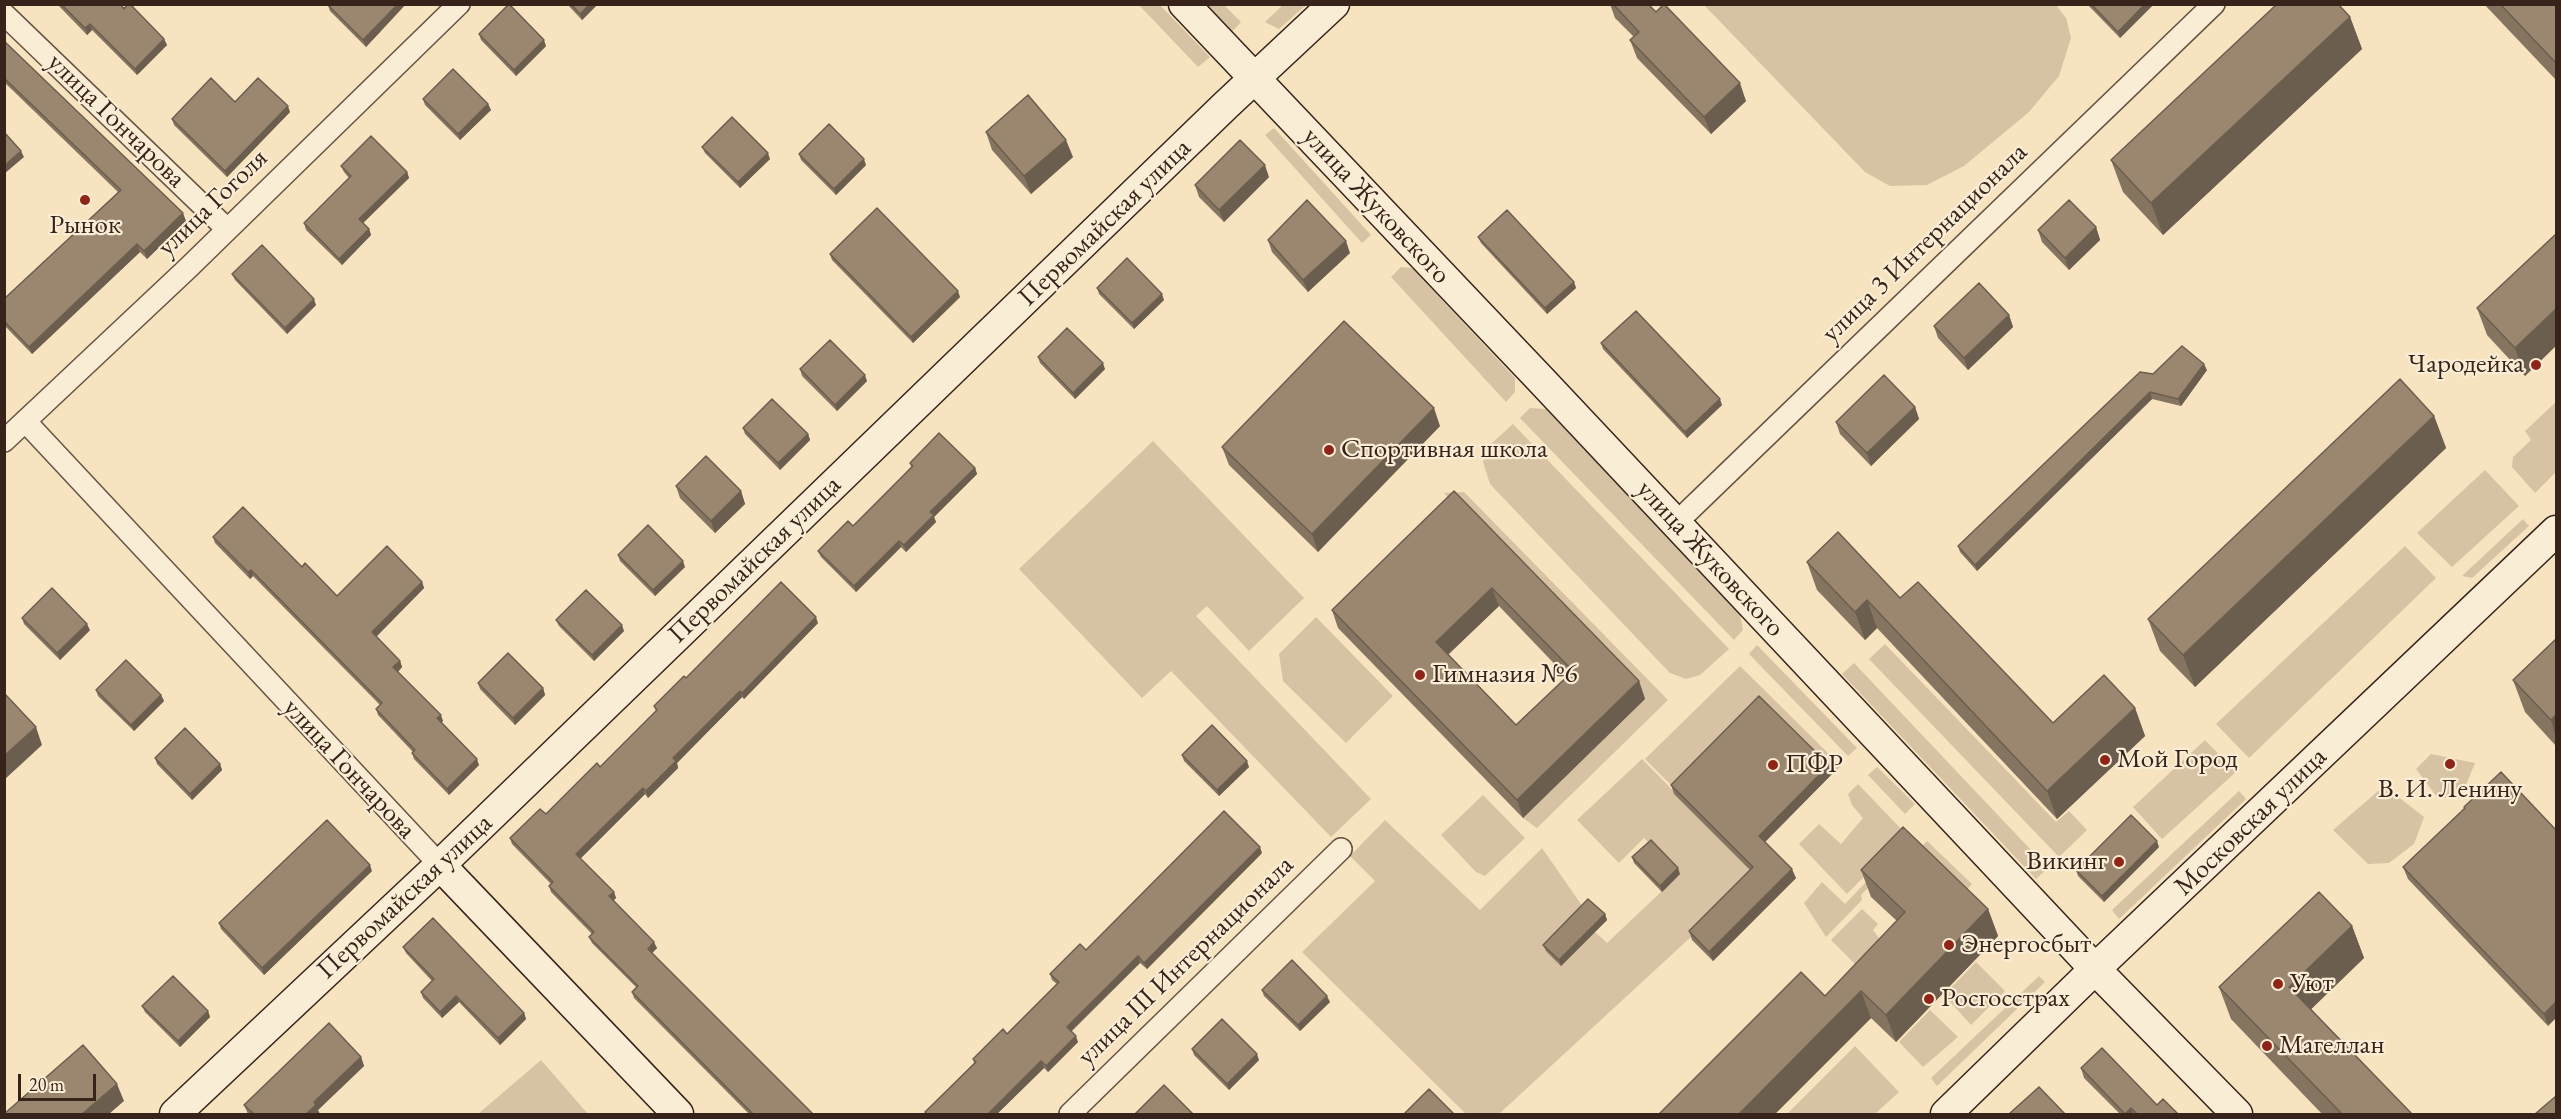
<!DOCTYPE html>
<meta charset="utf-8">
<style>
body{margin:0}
#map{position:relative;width:2561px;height:1119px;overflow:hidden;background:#f7e3bf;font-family:"EB Garamond",serif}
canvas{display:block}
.frame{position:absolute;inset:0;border:6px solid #38231a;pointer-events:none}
.scale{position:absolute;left:18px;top:1074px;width:78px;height:27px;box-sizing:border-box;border:3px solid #38231a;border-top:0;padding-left:8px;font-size:18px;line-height:21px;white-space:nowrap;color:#38231a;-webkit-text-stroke:4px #faedd5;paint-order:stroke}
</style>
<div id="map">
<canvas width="2561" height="1119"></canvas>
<div class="frame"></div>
<div class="scale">20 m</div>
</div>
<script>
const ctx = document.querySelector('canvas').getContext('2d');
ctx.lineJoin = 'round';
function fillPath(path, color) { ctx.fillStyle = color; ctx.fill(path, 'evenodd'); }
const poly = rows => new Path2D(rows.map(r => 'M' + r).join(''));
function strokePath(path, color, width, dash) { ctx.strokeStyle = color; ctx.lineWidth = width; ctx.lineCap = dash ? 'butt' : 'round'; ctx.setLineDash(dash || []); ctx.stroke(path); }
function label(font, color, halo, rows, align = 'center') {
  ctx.font = font + ' "EB Garamond",serif'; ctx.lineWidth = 4.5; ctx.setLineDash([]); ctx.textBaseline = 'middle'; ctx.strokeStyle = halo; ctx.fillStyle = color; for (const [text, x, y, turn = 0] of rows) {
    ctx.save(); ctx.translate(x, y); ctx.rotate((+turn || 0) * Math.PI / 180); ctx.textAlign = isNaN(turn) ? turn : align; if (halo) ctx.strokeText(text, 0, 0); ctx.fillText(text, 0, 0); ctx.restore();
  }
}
fillPath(poly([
 [1284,4,1306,5,1279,29,1265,22],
 [1139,5,1160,5,1210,57,1198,67],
 [1202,5,1224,5,1241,22,1230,34],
 [1704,5,2056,5,2066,18,2071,38,2059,76,2029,112,1964,166,1927,185,1890,186,1865,172],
 [1274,128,1371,235,1362,243,1265,135],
 [1401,267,1412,268,1515,378,1515,392,1506,402,1391,277],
 [2556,402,2556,472,2535,493,2512,467,2513,457,2531,440,2525,431],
 [1530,408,1546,409,1740,614,1743,630,1734,640,1520,418],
 [1513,424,1729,649,1700,675,1686,679,1670,673,1490,484,1483,462,1491,444],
 [1153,441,1304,598,1249,651,1207,606,1196,616,1371,799,1331,837,1171,671,1142,698,1019,569],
 [2485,470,2519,506,2452,567,2417,533],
 [1464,492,1668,700,1537,828,1523,818,1645,699,1444,493],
 [2523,519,2529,526,2472,578,2462,576],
 [2405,546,2436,578,2249,758,2216,724],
 [1316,617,1393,696,1346,743,1283,681,1279,654],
 [1885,644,2056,822,2069,811,2087,830,2059,857,1869,659],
 [1757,645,1857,748,1848,756,1749,654],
 [1854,663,2048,868,2036,879,1842,674],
 [1740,666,1841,766,1835,772,1760,698,1674,788,1645,759],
 [2205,740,2236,772,2162,839,2133,807],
 [2431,754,2475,763,2460,799,2437,797,2416,769],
 [1642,759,1757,876,1499,1114,1466,1114,1302,952,1375,881,1350,856,1385,820,1480,910,1542,848,1585,910,1595,932,1607,943,1680,874,1644,838,1619,863,1577,820],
 [1877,767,1915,804,1905,814,1868,775],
 [1858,784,1906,834,1847,894,1799,844,1819,824,1841,844,1863,818,1852,805,1848,794],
 [2384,786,2424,817,2414,844,2389,863,2368,864,2333,830],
 [2239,791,2246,799,2119,919,2112,910],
 [1483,795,1525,838,1485,876,1476,872,1441,835],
 [1910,836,1911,842,1861,895,1862,900,1826,937,1804,903,1822,882,1845,904],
 [1927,841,1972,884,1963,894,1917,851],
 [1862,909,1878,924,1873,930,1882,942,1858,967,1831,940],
 [1976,962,2005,991,1971,1025,1944,995],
 [2039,976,2045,982,1937,1086,1931,1078],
 [1930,1010,1958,1037,1923,1067,1899,1042],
 [1855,1046,1899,1092,1875,1114,1787,1114],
 [541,1060,588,1114,478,1114]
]), '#d7c2a3');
const street = poly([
 [4,14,227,229],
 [25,421,440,865],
 [4,441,187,269,459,4],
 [1676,523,2214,4],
 [1070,1114,1341,849]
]);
const secondary = poly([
 [1184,4,1543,382,2095,969,2237,1114],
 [440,865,678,1114],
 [175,1114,440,865,1226,105,1334,4],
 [1946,1114,2095,969,2556,531]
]);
strokePath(street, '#685343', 24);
strokePath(secondary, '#38231a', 33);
strokePath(street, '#faedd5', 21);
strokePath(secondary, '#faedd5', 30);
fillPath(poly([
 [57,4,120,4,164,39,167,45,137,75,92,30,87,35],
 [406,4,366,47,330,11,328,5],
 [567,4,598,4,582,20],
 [1610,4,1648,4,1746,101,1711,134,1637,58,1630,40,1634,37,1615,18],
 [2087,4,2154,4,2120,38],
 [2484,4,2556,4,2556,80],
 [2350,17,2362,49,2163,235,2123,192,2111,160],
 [479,34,546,46,516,76,481,40],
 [4,41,186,221,147,259,140,252,32,354,4,325,4,299,118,192,4,82],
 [423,99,488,104,491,110,460,140,425,105],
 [235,102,290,112,227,177,174,125,172,119],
 [986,132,1073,157,1031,194,992,150],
 [702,147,770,159,740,188,705,153],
 [799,154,866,165,836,195,801,160],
 [341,166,407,172,409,178,363,223,369,229,371,235,342,265,306,230,304,223,349,178,344,172],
 [1269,177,1224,222,1199,197,1195,185],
 [2096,227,2100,240,2069,270,2042,242,2038,230],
 [2556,234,2525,376,2487,335,2477,308],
 [1478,237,1574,282,1576,288,1547,314,1481,243],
 [1268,240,1350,253,1308,292,1272,252],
 [830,254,960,297,913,343,832,260],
 [232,274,316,305,287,334,235,280],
 [1097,288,1164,300,1134,329,1099,294],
 [2009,315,2013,327,1968,370,1938,338,1934,326],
 [1601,343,1722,405,1687,438,1603,349],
 [1038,357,1105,369,1075,399,1040,363],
 [800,369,867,381,837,411,802,376],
 [2207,370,2181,406,2152,399,1977,571,1960,552,1958,546,2153,374],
 [1915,407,1919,419,1871,466,1840,434,1836,422],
 [2434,416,2446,448,2195,687,2160,651,2148,619],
 [1440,426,1318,552,1229,465,1222,447],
 [743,428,808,434,810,440,780,470,745,434],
 [910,463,975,468,977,474,934,517,936,522,906,552,901,547,856,592,821,557,818,551,853,526,911,467],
 [676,486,741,491,745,504,715,533,680,498],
 [1454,491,1639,681,1645,699,1523,818,1338,628,1332,610],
 [1499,606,1567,677,1516,725,1448,655],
 [213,537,302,567,337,596,422,582,424,588,376,637,400,661,402,667,398,672,443,721,441,723,479,765,449,795,414,759,412,753,413,752,378,715,376,709,380,705,253,576,250,579,215,543],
 [618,555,685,567,655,596,620,561],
 [1807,562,1900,598,2053,723,2135,708,2145,736,2057,819,1877,628,1865,640,1817,590],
 [22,618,90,630,60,660,24,624],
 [556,620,624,631,594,661,559,626],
 [818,623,744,699,742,697,677,763,678,768,648,798,645,794,580,859,614,892,616,898,613,901,657,948,652,953,813,1114,749,1114,634,998,632,992,636,987,592,943,589,937,592,934,551,892,549,886,551,884,512,844,510,838,546,814,600,767,656,711,654,706,686,678],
 [2556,639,2556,746,2525,712,2513,680],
 [478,683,543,688,545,695,515,725,480,689],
 [96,690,161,695,164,701,134,731,98,696],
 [1182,755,1249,767,1219,796,1184,761],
 [155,758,220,764,222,770,192,800,157,764],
 [2501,772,2548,1026,2408,879,2403,867,2464,809,2464,807],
 [1832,774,1765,842,1796,878,1713,961,1692,940,1689,931,1750,870,1674,794,1671,785],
 [2159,847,2104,902,2078,876,2076,870],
 [1262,853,1147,969,1140,963,1071,1032,1078,1042,1048,1072,1044,1068,997,1114,926,1114,925,1112,974,1063,973,1059,1007,1034,1057,984,1052,980,1050,974],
 [1632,857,1680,874,1662,892,1634,863],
 [1861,870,1988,909,1998,936,1896,1042,1871,1018,1775,1114,1659,1114,1825,996,1897,921,1871,897],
 [372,871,264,975,221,929,219,923],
 [1605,914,1607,920,1561,966,1546,951,1543,945],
 [2352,926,2364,958,2311,1009,2412,1114,2322,1114,2231,1019,2219,987],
 [403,947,524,1013,526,1019,500,1045,459,1002,442,1018,423,998,421,992,432,981,406,953],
 [1262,990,1330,1002,1300,1031,1264,996],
 [142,1006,208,1011,210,1017,180,1047,145,1012],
 [1192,1049,1259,1060,1229,1090,1194,1055],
 [361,1057,364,1066,318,1110,319,1114,248,1114,244,1105],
 [2081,1068,2157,1105,2178,1114,2120,1114,2084,1078]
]), '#857460');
fillPath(poly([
 [398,4,406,4,366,47,363,40],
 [590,4,598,4,582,20,580,14],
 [2145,4,2154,4,2120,38,2118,32],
 [2350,17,2362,49,2163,235,2151,203],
 [90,24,92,30,87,35,85,28],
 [164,39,167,45,137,75,135,69],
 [544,40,546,46,516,76,514,70],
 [1740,83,1746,101,1711,134,1704,117],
 [488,104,491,110,460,140,458,134],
 [288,106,290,112,227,177,225,171],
 [1066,140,1073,157,1031,194,1024,176],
 [21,151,24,157,4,174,4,166],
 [768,153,770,159,740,188,738,182],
 [864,159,866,165,836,195,834,189],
 [1265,165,1269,177,1224,222,1219,210],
 [407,172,409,178,361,225,359,219],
 [183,213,186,221,147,259,144,251],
 [2096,227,2100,240,2069,270,2065,258],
 [369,229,371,235,342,265,339,259],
 [1346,241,1350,253,1308,292,1303,280],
 [137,244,140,252,32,354,29,347],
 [1574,282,1576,288,1547,314,1545,308],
 [958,291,960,297,913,343,911,337],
 [1162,294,1164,300,1134,329,1132,323],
 [314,299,316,305,287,334,285,328],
 [2556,309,2556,346,2525,376,2515,348],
 [2009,315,2013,327,1968,370,1964,358],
 [1103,363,1105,369,1075,399,1073,393],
 [2204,364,2207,370,2181,406,2178,399],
 [865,375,867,381,837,411,835,405],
 [2150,392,2152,399,1977,571,1975,565],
 [1720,399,1722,405,1687,438,1685,432],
 [1915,407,1919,419,1871,466,1867,453],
 [1434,408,1440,426,1318,552,1312,534],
 [2434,416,2446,448,2195,687,2183,655],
 [808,434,810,440,780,470,778,463],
 [975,468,977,474,934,517,936,522,906,552,904,545,930,512],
 [741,491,745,504,715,533,711,521],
 [899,541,901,547,856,592,854,586],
 [683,561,685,567,655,596,653,590],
 [251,570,253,576,250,579,248,572],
 [422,582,424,588,374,639,372,632],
 [1492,588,1499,606,1442,660,1436,642],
 [1867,600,1877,628,1865,640,1855,612],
 [816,617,818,623,744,699,742,693],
 [87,624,90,630,60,660,57,653],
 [622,625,624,631,594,661,592,655],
 [400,661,402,667,396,674,393,667],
 [1639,681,1645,699,1523,818,1517,800],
 [543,688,545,695,515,725,513,718],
 [740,691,742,697,677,763,678,768,648,798,646,791,673,758],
 [161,695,164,701,134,731,131,725],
 [2135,708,2145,736,2057,819,2047,791],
 [441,715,443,721,439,725,437,718],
 [2556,715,2556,737,2551,720],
 [36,727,42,745,4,780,4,756],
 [477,759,479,765,449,795,447,789],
 [1247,761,1249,767,1219,796,1217,790],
 [220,764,222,770,192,800,190,794],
 [1829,765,1832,774,1762,845,1759,836],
 [643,788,645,794,578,861,576,854],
 [2157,841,2159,847,2104,902,2102,896],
 [1260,847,1262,853,1147,969,1144,963],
 [370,865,372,871,264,975,262,968],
 [1678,868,1680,874,1662,892,1660,886],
 [1792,869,1796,878,1713,961,1709,952],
 [614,892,616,898,611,902,609,896],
 [1988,909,1998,936,1896,1042,1886,1015],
 [1605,914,1607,920,1561,966,1559,960],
 [2352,926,2364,958,2301,1019,2289,987],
 [654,942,657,948,650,955,648,949],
 [1138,956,1140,963,1069,1033,1067,1027],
 [1861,991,1871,1018,1775,1114,1739,1114],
 [456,996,459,1002,442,1018,440,1012],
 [1327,996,1330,1002,1300,1031,1298,1025],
 [2556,1002,2556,1018,2548,1026,2544,1014],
 [208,1011,210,1017,180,1047,178,1041],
 [524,1013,526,1019,500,1045,498,1038],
 [1076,1036,1078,1042,1048,1072,1046,1066],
 [1257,1054,1259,1060,1229,1090,1227,1084],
 [361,1057,364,1066,318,1110,320,1114,306,1114,314,1102],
 [1041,1061,1044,1068,997,1114,988,1114],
 [117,1084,124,1101,109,1114,82,1114],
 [2131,1108,2133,1114,2125,1114]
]), '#6c5e4e');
const building = poly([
 [61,4,120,4,124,9,128,4,130,4,164,39,135,69,90,24,85,28,61,4],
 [328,4,398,4,363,40,328,5,328,4],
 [509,4,544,40,514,70,479,34,509,4],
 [571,4,590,4,580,14,571,4],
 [1613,4,1648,4,1656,12,1664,4,1740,83,1704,117,1630,40,1639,32,1613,4],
 [2091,4,2145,4,2118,32,2091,4],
 [2277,4,2338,4,2350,17,2151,203,2111,160,2277,4],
 [2500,4,2556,4,2556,63,2500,4],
 [4,41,183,213,144,251,137,244,29,347,4,321,4,299,121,190,4,78,4,41],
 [453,69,488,104,458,134,423,99,453,69],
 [211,78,235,102,258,78,288,106,225,171,172,119,211,78],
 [1028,95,1066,140,1024,176,986,132,1028,95],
 [732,117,768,153,738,182,702,147,732,117],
 [829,124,864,159,834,189,799,154,829,124],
 [4,132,21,151,4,166,4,132],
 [371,136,407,172,359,219,369,229,339,259,304,223,351,176,341,166,371,136],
 [1240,140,1265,165,1219,210,1195,185,1240,140],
 [1307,200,1346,241,1303,280,1268,240,1307,200],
 [2069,200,2096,227,2065,258,2038,230,2069,200],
 [877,208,958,291,911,337,830,254,877,208],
 [1507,210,1574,282,1545,308,1478,237,1507,210],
 [2556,234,2556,309,2515,348,2477,308,2556,234],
 [262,245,314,299,285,328,232,274,262,245],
 [1127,258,1162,294,1132,323,1097,288,1127,258],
 [1979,283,2009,315,1964,358,1934,326,1979,283],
 [1636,311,1720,399,1685,432,1601,343,1636,311],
 [1344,321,1434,408,1312,534,1222,447,1344,321],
 [1067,328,1103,363,1073,393,1038,357,1067,328],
 [830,340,865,375,835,405,800,369,830,340],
 [2182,346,2204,364,2178,399,2150,392,1975,565,1958,546,2140,372,2153,374,2182,346],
 [1884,375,1915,407,1867,453,1836,422,1884,375],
 [2400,379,2434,416,2183,655,2148,619,2400,379],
 [772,399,808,434,778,463,743,428,772,399],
 [939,433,975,468,930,512,934,515,904,545,899,541,854,586,818,551,848,521,853,526,913,466,910,463,939,433],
 [706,456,741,491,711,521,676,486,706,456],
 [1454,491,1639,681,1517,800,1332,610,1454,491],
 [1492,588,1573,671,1516,725,1436,642,1492,588],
 [243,507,302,567,305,563,337,596,387,546,422,582,372,632,400,661,393,667,441,715,437,718,477,759,447,789,412,753,415,750,376,709,382,703,251,570,248,572,213,537,243,507],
 [648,525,683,561,653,590,618,555,648,525],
 [1838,532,1900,598,1918,582,2053,723,2104,675,2135,708,2047,791,1867,600,1855,612,1807,562,1838,532],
 [781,582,816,617,742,693,740,691,673,758,676,761,646,791,643,788,576,854,614,892,609,896,654,942,648,949,813,1114,753,1114,632,992,638,986,589,937,594,932,549,886,553,882,510,838,540,809,546,814,597,763,600,767,657,710,654,706,684,676,686,678,781,582],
 [52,588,87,624,57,653,22,618,52,588],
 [586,590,622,625,592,655,556,620,586,590],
 [2556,639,2556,715,2551,720,2513,680,2556,639],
 [508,653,543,688,513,718,478,683,508,653],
 [126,660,161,695,131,725,96,690,126,660],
 [4,693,36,727,4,756,4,693],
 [1759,696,1829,765,1759,836,1792,869,1709,952,1689,931,1753,867,1671,785,1759,696],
 [1212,725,1247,761,1217,790,1182,755,1212,725],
 [185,728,220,764,190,794,155,758,185,728],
 [2501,772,2556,830,2556,1002,2544,1014,2403,867,2465,808,2464,807,2501,772],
 [1224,811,1260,847,1144,963,1138,956,1067,1027,1076,1036,1046,1066,1041,1061,988,1114,927,1114,925,1112,976,1062,973,1059,1003,1029,1007,1034,1059,982,1050,974,1080,944,1086,950,1224,811],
 [2131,815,2157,841,2102,896,2076,870,2131,815],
 [327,820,370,865,262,968,219,923,327,820],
 [1903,827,1988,909,1886,1015,1861,991,1739,1114,1659,1114,1801,972,1825,996,1905,912,1861,870,1903,827],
 [1651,840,1678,868,1660,886,1632,857,1651,840],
 [2319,892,2352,926,2289,987,2412,1114,2342,1114,2219,987,2319,892],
 [1588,899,1605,914,1559,960,1543,945,1588,899],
 [433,918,524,1013,498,1038,456,996,440,1012,421,992,434,979,403,947,433,918],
 [1292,960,1327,996,1298,1025,1262,990,1292,960],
 [173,976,208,1011,178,1041,142,1006,173,976],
 [1222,1019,1257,1054,1227,1084,1192,1049,1222,1019],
 [329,1023,361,1057,314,1102,316,1105,306,1114,254,1114,244,1105,329,1023],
 [83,1045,117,1084,82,1114,4,1114,83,1045],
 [2102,1048,2157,1105,2163,1099,2178,1114,2137,1114,2131,1108,2125,1114,2081,1068,2102,1048],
 [1164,1085,1193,1114,1135,1114,1164,1085],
 [2039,1087,2065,1114,2009,1114,2039,1087],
 [1429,1089,1454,1114,1404,1114,1429,1089],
 [2556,1096,2556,1114,2535,1114,2556,1096]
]);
fillPath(building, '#9b8770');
strokePath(building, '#6c5e4e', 1.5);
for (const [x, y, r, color] of [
 [85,200,6,"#8f2418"],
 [2536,365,6,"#8f2418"],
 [1329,450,6,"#8f2418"],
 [1420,675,6,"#8f2418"],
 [2105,760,6,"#8f2418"],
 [2450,764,6,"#8f2418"],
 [1773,765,6,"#8f2418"],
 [2119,862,6,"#8f2418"],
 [1949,945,6,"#8f2418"],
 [2278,984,6,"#8f2418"],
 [1929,999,6,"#8f2418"],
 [2267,1046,6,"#8f2418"]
]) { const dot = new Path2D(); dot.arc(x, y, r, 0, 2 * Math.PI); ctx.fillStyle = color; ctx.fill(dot); strokePath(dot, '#faedd5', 2); }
label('27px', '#38231a', '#faedd5', [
 ["улица Гончарова",116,121,44],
 ["улица Гоголя",213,203,-44],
 ["улица Жуковского",1376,206,47],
 ["Первомайская улица",1105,223,-44],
 ["улица 3 Интернационала",1925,243,-44],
 ["улица Жуковского",1710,559,47],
 ["Первомайская улица",755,560,-44],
 ["улица Гончарова",349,769,47],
 ["Московская улица",2251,822,-44],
 ["Первомайская улица",405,897,-43],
 ["улица III Интернационала",1186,961,-44]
]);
label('27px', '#38231a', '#faedd5', [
 ["Рынок",85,226,"center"],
 ["Чародейка",2524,365,"right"],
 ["Спортивная школа",1341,450],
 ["Гимназия №6",1432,675],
 ["Мой Город",2117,760],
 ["ПФР",1785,765],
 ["В. И. Ленину",2450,790,"center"],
 ["Викинг",2107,862,"right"],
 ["Энергосбыт",1961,945],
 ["Уют",2290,984],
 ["Росгосстрах",1941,999],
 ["Магеллан",2279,1046]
], 'left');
</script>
